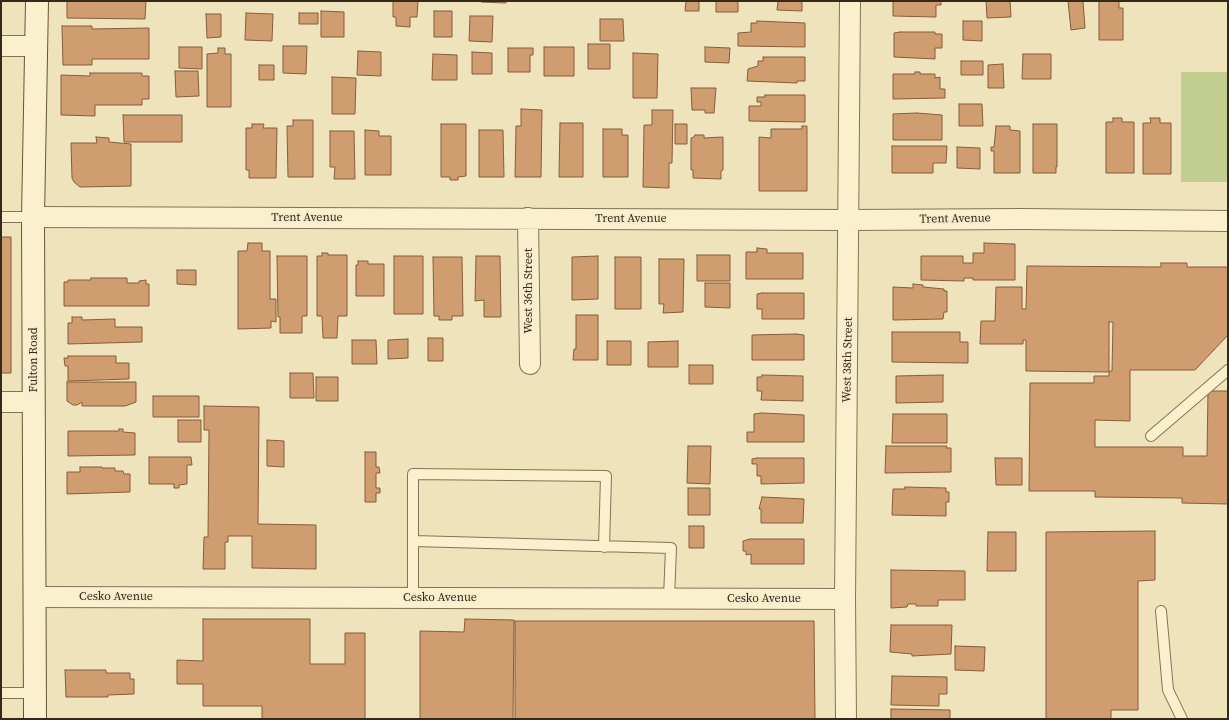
<!DOCTYPE html>
<style>
body{margin:0}
#map{position:relative;width:1229px;height:720px;overflow:hidden;background:#efe3bb;font-family:"Source Serif 4",serif}
canvas{display:block}
.frame{position:absolute;inset:0;border:2px solid #35291a;pointer-events:none}
</style>
<div id="map">
<canvas width="1229" height="720"></canvas>
<div class="frame"></div>
</div>
<script>
const ctx = document.querySelector('canvas').getContext('2d');
ctx.lineJoin = 'round';
function fillPath(path, color) { ctx.fillStyle = color; ctx.fill(path, 'evenodd'); }
const poly = rows => new Path2D(rows.map(r => 'M' + r).join(''));
function strokePath(path, color, width, dash) { ctx.strokeStyle = color; ctx.lineWidth = width; ctx.lineCap = dash ? 'butt' : 'round'; ctx.setLineDash(dash || []); ctx.stroke(path); }
function label(font, color, halo, rows, align = 'center') {
  ctx.font = font + ' "Source Serif 4",serif'; ctx.lineWidth = 3; ctx.setLineDash([]); ctx.textBaseline = 'middle'; ctx.strokeStyle = halo; ctx.fillStyle = color; for (const [text, x, y, turn = 0] of rows) {
    ctx.save(); ctx.translate(x, y); ctx.rotate((+turn || 0) * Math.PI / 180); ctx.textAlign = isNaN(turn) ? turn : align; if (halo) ctx.strokeText(text, 0, 0); ctx.fillText(text, 0, 0); ctx.restore();
  }
}
fillPath(poly([
 [1181,72,1228,72,1228,182,1181,182]
]), '#c2cd90');
const building = poly([
 [67,1,146,1,145,19,67,18,67,1],
 [393,1,418,1,417,17,410,17,410,27,396,26,396,17,393,17,393,1],
 [481,1,506,1,506,3,481,2,481,1],
 [686,1,699,1,699,11,685,11,686,1],
 [716,1,738,1,738,12,716,12,716,1],
 [778,1,802,1,802,11,777,10,778,1],
 [893,1,941,1,941,5,936,5,936,17,893,16,893,1],
 [986,1,1010,1,1011,17,987,18,986,1],
 [1068,1,1083,1,1085,28,1071,30,1068,1],
 [1099,1,1119,1,1119,8,1123,8,1123,40,1099,40,1099,1],
 [321,11,344,12,344,37,321,37,321,11],
 [434,11,452,11,452,37,434,37,434,11],
 [246,13,273,14,272,41,245,40,246,13],
 [299,13,318,13,318,24,299,24,299,13],
 [206,14,221,14,221,37,207,38,206,14],
 [470,16,493,16,492,42,469,41,470,16],
 [600,19,623,19,624,41,600,41,600,19],
 [757,21,805,23,805,47,738,46,738,33,751,32,751,23,757,23,757,21],
 [963,21,982,21,982,41,963,40,963,21],
 [62,26,92,26,92,29,149,28,149,59,92,59,92,65,63,65,62,26],
 [900,32,935,32,935,34,942,34,942,48,935,48,935,59,894,57,894,33,900,32],
 [588,44,610,44,610,69,588,69,588,44],
 [283,46,307,46,306,74,283,73,283,46],
 [179,47,202,47,202,69,179,68,179,47],
 [544,47,574,47,574,76,544,76,544,47],
 [705,47,730,48,729,63,705,62,705,47],
 [218,48,225,48,225,54,231,54,231,107,207,107,207,54,218,53,218,48],
 [508,48,533,48,533,55,530,55,530,72,508,72,508,48],
 [358,51,381,52,381,76,357,75,358,51],
 [472,52,492,53,492,74,472,74,472,52],
 [633,53,658,54,657,98,633,98,633,53],
 [433,54,457,55,457,80,432,80,433,54],
 [1023,54,1051,54,1051,79,1022,79,1023,54],
 [763,57,805,57,805,81,797,81,797,83,747,81,748,69,758,66,758,61,763,61,763,57],
 [961,61,983,61,983,75,961,75,961,61],
 [1003,64,1004,88,988,88,988,65,1003,64],
 [259,65,274,65,274,80,259,80,259,65],
 [175,71,198,71,199,96,176,97,175,71],
 [915,72,920,72,920,74,935,74,935,78,940,77,940,89,945,89,945,98,893,99,893,74,915,74,915,72],
 [90,73,142,73,142,76,149,76,149,99,142,99,142,105,95,105,95,116,61,115,61,75,90,76,90,73],
 [332,77,356,78,355,114,332,114,332,77],
 [691,88,716,88,714,113,705,113,705,110,692,110,691,88],
 [765,95,805,95,805,122,749,121,749,106,761,106,761,102,757,102,757,97,765,97,765,95],
 [959,104,982,104,983,126,959,126,959,104],
 [521,109,542,110,541,177,515,177,516,126,521,126,521,109],
 [652,110,673,110,672,163,669,163,669,188,643,187,644,125,652,125,652,110],
 [917,113,942,115,942,140,893,140,893,114,917,113],
 [123,115,182,115,182,142,124,142,123,115],
 [1113,118,1122,118,1122,122,1134,122,1134,173,1106,173,1106,122,1113,122,1113,118],
 [1150,118,1160,118,1160,123,1171,123,1171,174,1143,174,1143,123,1151,123,1150,118],
 [293,120,313,120,313,177,288,177,287,126,293,126,293,120],
 [560,123,583,123,583,177,559,177,560,123],
 [252,124,264,124,263,128,277,128,276,178,249,178,249,170,246,170,246,128,252,128,252,124],
 [441,124,466,124,466,176,458,177,458,180,450,180,450,177,441,177,441,124],
 [675,124,687,124,687,144,675,144,675,124],
 [1033,124,1057,124,1057,167,1056,167,1056,173,1033,173,1033,124],
 [802,126,807,126,807,191,759,191,759,137,771,138,771,129,802,129,802,126],
 [996,126,1010,126,1010,130,1020,131,1020,173,994,173,994,151,991,151,991,147,994,147,996,126],
 [603,129,622,129,622,135,628,135,628,177,603,177,603,129],
 [365,130,379,131,379,136,391,136,391,175,365,175,365,130],
 [479,130,503,130,504,177,479,177,479,130],
 [330,131,354,131,355,179,334,179,335,167,330,167,330,131],
 [695,135,704,135,704,138,723,137,723,170,721,171,721,179,693,178,693,170,691,170,691,138,694,137,695,135],
 [96,137,109,138,109,142,131,144,131,186,80,187,74,182,72,178,71,143,97,143,96,137],
 [892,146,947,146,946,163,933,163,933,173,892,173,892,146],
 [957,147,980,148,980,169,957,168,957,147],
 [1,237,11,237,11,373,1,373,1,237],
 [248,243,262,243,262,251,270,251,270,299,276,299,276,322,271,321,271,328,238,329,238,251,247,251,248,243],
 [984,243,1015,244,1015,280,973,280,973,278,964,278,964,281,921,280,921,256,963,256,963,263,973,263,973,253,984,253,984,243],
 [757,248,767,249,767,253,803,253,803,279,746,279,746,252,757,252,757,248],
 [322,253,328,253,328,255,347,255,347,316,338,316,337,338,323,338,322,316,317,316,317,256,322,256,322,253],
 [697,255,730,255,730,281,697,281,697,255],
 [277,256,307,256,307,316,302,316,302,333,280,333,280,317,278,317,277,256],
 [394,256,423,256,423,314,394,314,394,256],
 [476,256,500,256,501,317,484,317,484,300,475,301,476,256],
 [598,256,598,299,572,300,572,257,598,256],
 [433,257,462,257,463,316,452,316,452,320,439,320,439,316,434,316,433,257],
 [615,257,641,257,641,309,615,309,615,257],
 [659,259,684,259,683,312,663,313,664,304,659,304,659,259],
 [358,261,368,261,368,264,384,264,384,296,356,296,356,265,358,265,358,261],
 [1161,263,1187,263,1187,267,1228,267,1228,335,1195,370,1130,370,1130,421,1095,420,1095,447,1183,447,1183,456,1207,456,1208,391,1228,391,1228,504,1182,503,1182,498,1095,497,1095,491,1029,491,1030,383,1094,383,1094,376,1109,376,1109,372,1026,371,1026,340,1023,340,1023,344,980,344,981,321,995,321,996,287,1022,287,1022,309,1026,309,1027,266,1161,267,1161,263],
 [1109,322,1113,322,1112,371,1109,371,1109,322],
 [177,270,196,270,196,285,177,284,177,270],
 [91,278,127,278,127,283,139,283,139,281,146,280,146,284,149,284,149,306,64,306,64,282,68,282,68,280,91,280,91,278],
 [705,283,730,283,730,308,705,307,705,283],
 [913,284,923,285,923,287,944,289,944,291,947,291,947,312,944,312,943,319,893,320,893,287,913,288,913,284],
 [762,293,804,293,804,319,762,319,762,309,757,309,757,294,762,293],
 [576,315,598,315,598,360,573,360,574,349,576,349,576,315],
 [72,317,82,317,82,320,115,319,115,327,142,327,142,342,68,344,68,323,72,323,72,317],
 [892,332,960,332,960,342,968,342,968,363,892,362,892,332],
 [796,334,804,335,804,360,752,360,752,335,796,334],
 [428,338,443,338,443,361,428,361,428,338],
 [408,339,408,358,388,359,388,340,408,339],
 [352,340,376,340,377,364,352,364,352,340],
 [607,341,631,341,631,365,607,365,607,341],
 [678,341,678,367,648,367,648,342,678,341],
 [68,356,116,356,116,363,129,363,129,379,68,381,68,366,65,366,64,358,68,358,68,356],
 [689,365,713,365,713,384,689,384,689,365],
 [290,373,313,373,314,398,290,398,290,373],
 [762,375,803,376,803,401,761,400,762,391,757,391,757,377,762,377,762,375],
 [943,375,943,402,896,403,896,376,943,375],
 [316,377,338,377,338,401,316,401,316,377],
 [67,382,136,382,136,402,125,406,82,406,82,402,77,405,73,405,67,401,67,382],
 [153,396,199,396,199,417,153,417,153,396],
 [204,406,259,407,258,524,316,525,316,569,252,568,252,536,228,536,228,542,225,542,225,569,203,569,204,537,208,537,209,430,204,430,204,406],
 [762,413,804,415,804,442,747,442,747,432,754,432,754,414,762,413],
 [893,414,947,414,947,443,892,443,893,414],
 [178,420,201,420,201,442,178,442,178,420],
 [119,429,123,429,123,432,135,433,135,455,68,456,68,431,119,431,119,429],
 [267,440,284,441,284,467,267,466,267,440],
 [688,446,711,446,710,484,687,483,688,446],
 [886,446,947,446,946,448,951,448,951,472,885,473,886,446],
 [365,452,376,452,376,467,379,467,380,473,376,473,376,488,380,488,380,493,376,493,376,502,365,502,365,452],
 [149,457,191,457,192,465,187,465,187,484,179,485,179,488,174,488,174,484,149,484,149,457],
 [757,458,804,458,804,483,761,484,761,476,757,476,757,464,752,464,752,459,757,458],
 [995,458,1022,458,1022,485,996,485,995,458],
 [80,467,102,467,102,468,115,468,115,471,123,471,124,474,130,474,130,492,67,494,67,472,80,472,80,467],
 [905,487,946,488,946,492,949,492,949,502,946,502,946,516,892,515,893,489,905,489,905,487],
 [688,488,710,488,710,515,688,515,688,488],
 [762,497,804,499,803,523,761,523,761,509,759,509,762,497],
 [689,526,704,526,704,548,689,548,689,526],
 [1155,531,1155,580,1138,581,1138,710,1111,710,1111,719,1046,719,1046,532,1155,531],
 [988,532,1016,532,1016,571,987,571,988,532],
 [750,539,804,539,804,564,751,564,751,554,746,555,746,551,743,551,743,541,750,539],
 [891,570,965,571,965,600,938,600,938,606,916,606,916,604,908,604,907,607,891,608,891,570],
 [203,619,310,619,310,664,345,664,345,633,365,633,365,719,262,719,262,706,203,706,203,684,177,684,177,660,203,661,203,619],
 [465,619,514,620,513,719,420,719,420,631,464,632,465,619],
 [515,621,814,621,815,719,515,719,515,621],
 [891,625,952,625,951,654,912,656,912,654,890,652,891,625],
 [955,646,985,647,984,671,955,670,955,646],
 [65,670,106,670,106,673,130,673,130,679,134,679,134,694,108,695,108,697,66,697,65,670],
 [892,676,947,677,947,694,939,694,939,706,891,705,892,676],
 [891,709,950,710,950,719,891,719,891,709]
]);
fillPath(building, '#cf9d70');
strokePath(building, '#865d3a', 1);
const lane = poly([
 [1,217,33,217],
 [1151,436,1228,370],
 [413,541,413,474,606,476,604,547],
 [413,598,413,541,671,548,669,598],
 [1161,611,1168,690,1182,719],
 [1,693,35,693]
]);
const street = poly([
 [1,46,35,46],
 [33,217,849,220,1022,219,1228,221],
 [528,218,530,364],
 [1,402,34,402],
 [35,597,845,599],
 [846,719,845,599,850,1]
]);
const secondary = poly([
 [35,719,33,217,37,1]
]);
strokePath(lane, '#867255', 12);
strokePath(street, '#867255', 22);
strokePath(secondary, '#685338', 24);
strokePath(lane, '#faf0ce', 10);
strokePath(street, '#faf0ce', 20);
strokePath(secondary, '#faf0ce', 22);
label('12px', '#35291a', '#f6eccb', [
 ["Trent Avenue",307,218],
 ["Trent Avenue",631,219],
 ["Trent Avenue",955,219,-1],
 ["West 36th Street",529,291,-90],
 ["Fulton Road",34,360,-90],
 ["West 38th Street",848,360,-89],
 ["Cesko Avenue",116,597],
 ["Cesko Avenue",440,598],
 ["Cesko Avenue",764,599]
]);
</script>
